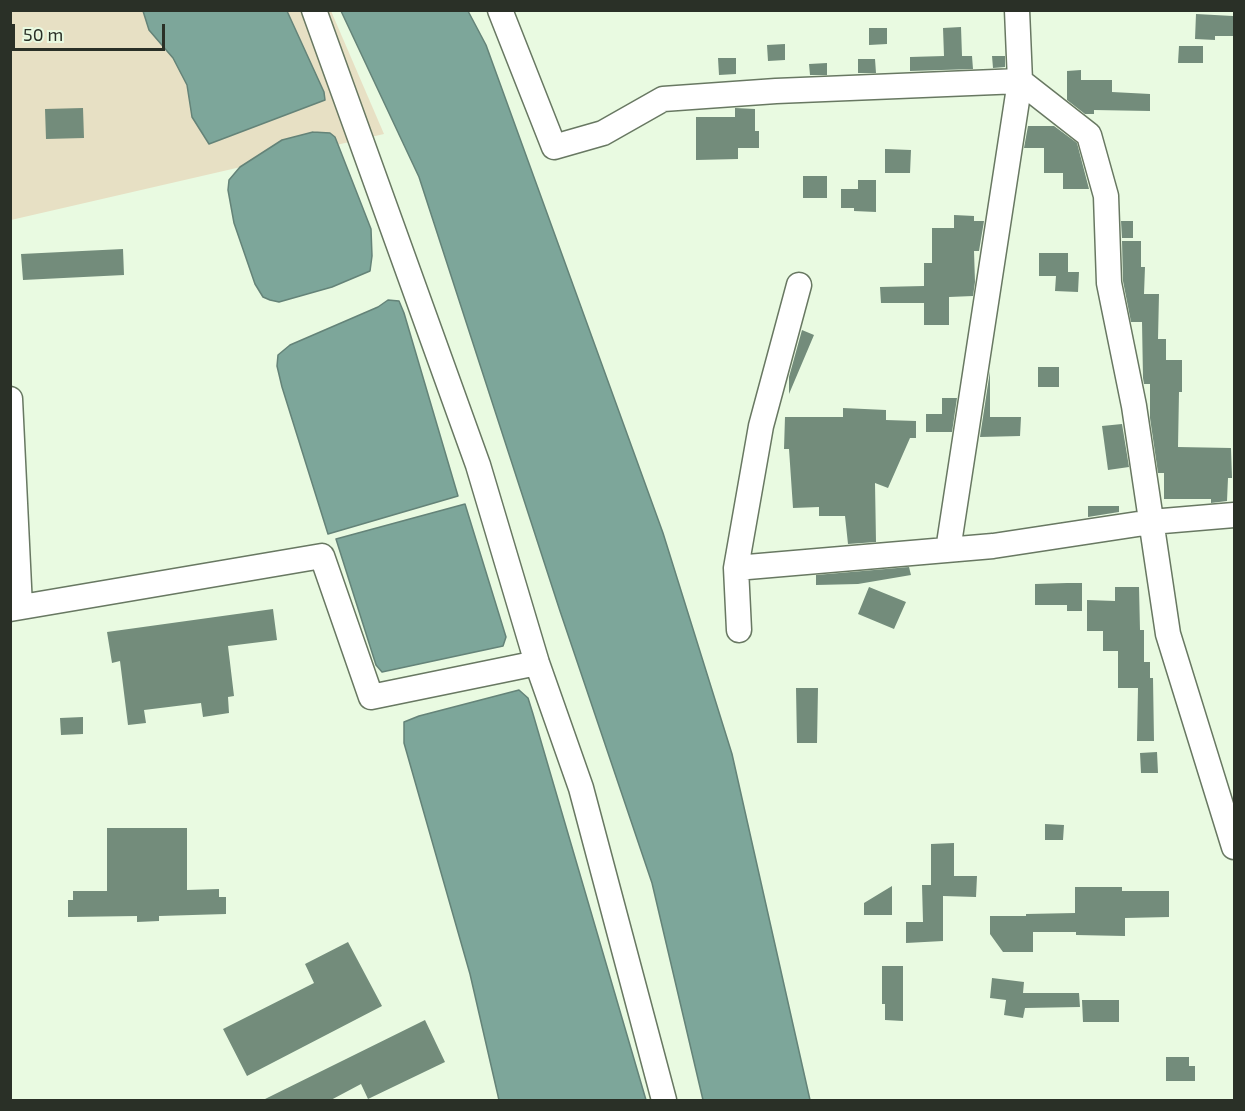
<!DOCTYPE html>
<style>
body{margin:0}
#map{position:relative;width:1245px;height:1111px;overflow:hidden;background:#e9fae1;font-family:"Exo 2",sans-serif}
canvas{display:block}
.frame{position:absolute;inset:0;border:12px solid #2a3027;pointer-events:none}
.scale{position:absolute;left:12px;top:24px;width:153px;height:27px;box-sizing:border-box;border:3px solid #2a3027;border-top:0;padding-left:8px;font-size:18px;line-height:21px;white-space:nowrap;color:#2a3027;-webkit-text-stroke:4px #e9fae1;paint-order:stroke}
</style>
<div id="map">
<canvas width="1245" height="1111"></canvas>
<div class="frame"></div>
<div class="scale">50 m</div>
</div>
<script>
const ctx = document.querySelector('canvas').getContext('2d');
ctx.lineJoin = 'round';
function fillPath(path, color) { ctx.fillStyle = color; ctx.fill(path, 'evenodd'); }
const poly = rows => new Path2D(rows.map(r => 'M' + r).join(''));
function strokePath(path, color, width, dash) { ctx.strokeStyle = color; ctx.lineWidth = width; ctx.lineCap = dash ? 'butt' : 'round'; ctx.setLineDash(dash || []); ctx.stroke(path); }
fillPath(poly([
 [10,11,331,11,384,134,11,220]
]), '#e7e0c4');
const water = poly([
 [143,11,287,11,324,92,325,100,209,144,192,117,187,85,173,58,149,30,143,11],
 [341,11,468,11,486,45,663,533,732,754,810,1100,703,1100,652,883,560,611,419,177,341,11],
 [313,132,330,133,335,137,371,229,372,256,370,271,332,287,279,302,270,300,263,297,255,284,234,223,228,190,229,180,240,167,282,140,313,132],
 [388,300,399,301,404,313,458,496,328,534,282,387,277,366,278,355,290,345,378,307,388,300],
 [465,504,506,637,503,646,382,672,376,665,336,539,465,504],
 [519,690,528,698,533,714,646,1100,499,1100,470,974,404,743,404,722,419,716,519,690]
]);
fillPath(water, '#7da69a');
strokePath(water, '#648378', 1.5);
fillPath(poly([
 [1196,14,1233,16,1233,36,1215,36,1215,40,1195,39],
 [961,27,962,56,972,56,973,69,910,71,910,57,944,56,943,28],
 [869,28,887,28,887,44,869,45],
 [785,44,785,60,768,61,767,45],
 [1179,46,1203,46,1203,63,1178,63],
 [992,56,1005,56,1005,67,993,68],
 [718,58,736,58,736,74,719,75],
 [858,59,875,59,876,73,858,73],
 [827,63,827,75,810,75,809,64],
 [1081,70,1081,80,1112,80,1112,92,1150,94,1150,111,1094,110,1094,114,1085,114,1067,100,1067,71],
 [83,108,84,138,46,139,45,109],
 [735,108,755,109,755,131,759,131,759,148,738,148,738,159,696,160,696,117,735,117],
 [1028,126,1054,126,1077,143,1089,189,1063,189,1063,173,1044,173,1044,148,1024,148],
 [885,149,911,150,910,173,885,173],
 [803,176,827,176,827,198,803,198],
 [858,180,876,180,876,212,854,211,854,208,841,208,841,189,858,189],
 [954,215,974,216,974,221,984,221,979,251,974,251,975,282,973,296,949,297,949,325,924,325,924,303,881,303,880,287,924,286,924,263,932,263,932,228,954,228],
 [1121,221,1133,221,1133,238,1122,238],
 [1122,241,1141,241,1141,267,1145,267,1144,294,1159,294,1158,339,1166,339,1166,360,1182,360,1182,392,1179,392,1178,447,1231,448,1232,478,1228,478,1227,501,1211,503,1211,499,1164,499,1164,473,1158,473,1150,418,1150,384,1144,384,1143,378,1142,322,1131,322,1123,281],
 [123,249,124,275,23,280,21,254],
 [1039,253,1068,253,1068,272,1079,272,1078,292,1055,291,1056,276,1039,276],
 [802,330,814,335,789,394,789,377],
 [1038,367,1059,367,1059,387,1038,387],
 [990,371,990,417,1021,417,1020,436,980,437],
 [942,398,957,398,952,432,926,432,926,414,942,414],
 [843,408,886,410,886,420,916,421,916,438,910,438,888,488,875,483,876,542,848,544,845,516,819,516,819,507,793,508,789,449,784,449,785,417,843,417],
 [1122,424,1129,467,1108,470,1102,426],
 [1088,506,1119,506,1119,512,1088,517],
 [909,567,911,575,858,584,816,585,816,575],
 [1067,583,1082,583,1082,611,1067,611,1067,605,1035,605,1035,584],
 [869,587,906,602,894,629,858,614],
 [1115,587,1139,587,1140,630,1144,630,1144,662,1150,662,1150,678,1153,678,1154,741,1137,741,1138,688,1118,688,1118,651,1103,651,1103,631,1087,631,1087,600,1115,601],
 [273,609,277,640,228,646,234,696,228,697,229,713,203,717,201,703,144,710,146,723,128,725,120,661,112,663,107,632],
 [796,688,818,688,817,743,797,743],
 [83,717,83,734,61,735,60,718],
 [1157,752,1158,773,1141,773,1140,753],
 [1045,824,1064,825,1063,840,1045,840],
 [107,828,187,828,187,890,219,889,219,897,226,897,226,914,159,916,159,921,137,922,137,916,68,917,68,900,73,900,73,891,107,891],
 [954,843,954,876,977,876,976,897,943,896,943,941,906,943,906,922,923,922,922,885,931,885,931,844],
 [892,886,892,915,864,915,864,903],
 [1075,887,1122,887,1122,891,1169,891,1169,917,1125,918,1125,936,1076,935,1076,932,1033,932,1033,952,1003,952,990,934,990,916,1026,916,1026,914,1075,913],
 [348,942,382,1006,247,1076,223,1029,314,983,305,964],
 [882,966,903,966,903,1021,885,1020,885,1004,882,1004],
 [992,978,1024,982,1023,993,1079,993,1080,1007,1025,1008,1023,1018,1004,1015,1006,1000,990,998],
 [1082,1000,1119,1000,1119,1022,1083,1022],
 [425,1020,445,1062,368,1099,361,1084,329,1101,261,1101],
 [1166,1057,1189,1057,1189,1066,1195,1066,1195,1081,1166,1081]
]), '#738c7b');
const street = poly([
 [314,10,478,465,537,663,581,788,664,1100],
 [500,10,554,147,603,133,663,99,776,91,1020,81,948,550],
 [1017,10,1020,81,1089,135,1106,196,1109,283,1134,406,1168,634,1234,847],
 [10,399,20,607],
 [736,568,993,546,1151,522,1234,515],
 [10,609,322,556,371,697,537,663],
 [739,630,736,568,761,426,799,285]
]);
strokePath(street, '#687862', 27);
strokePath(street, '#fff', 24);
</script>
